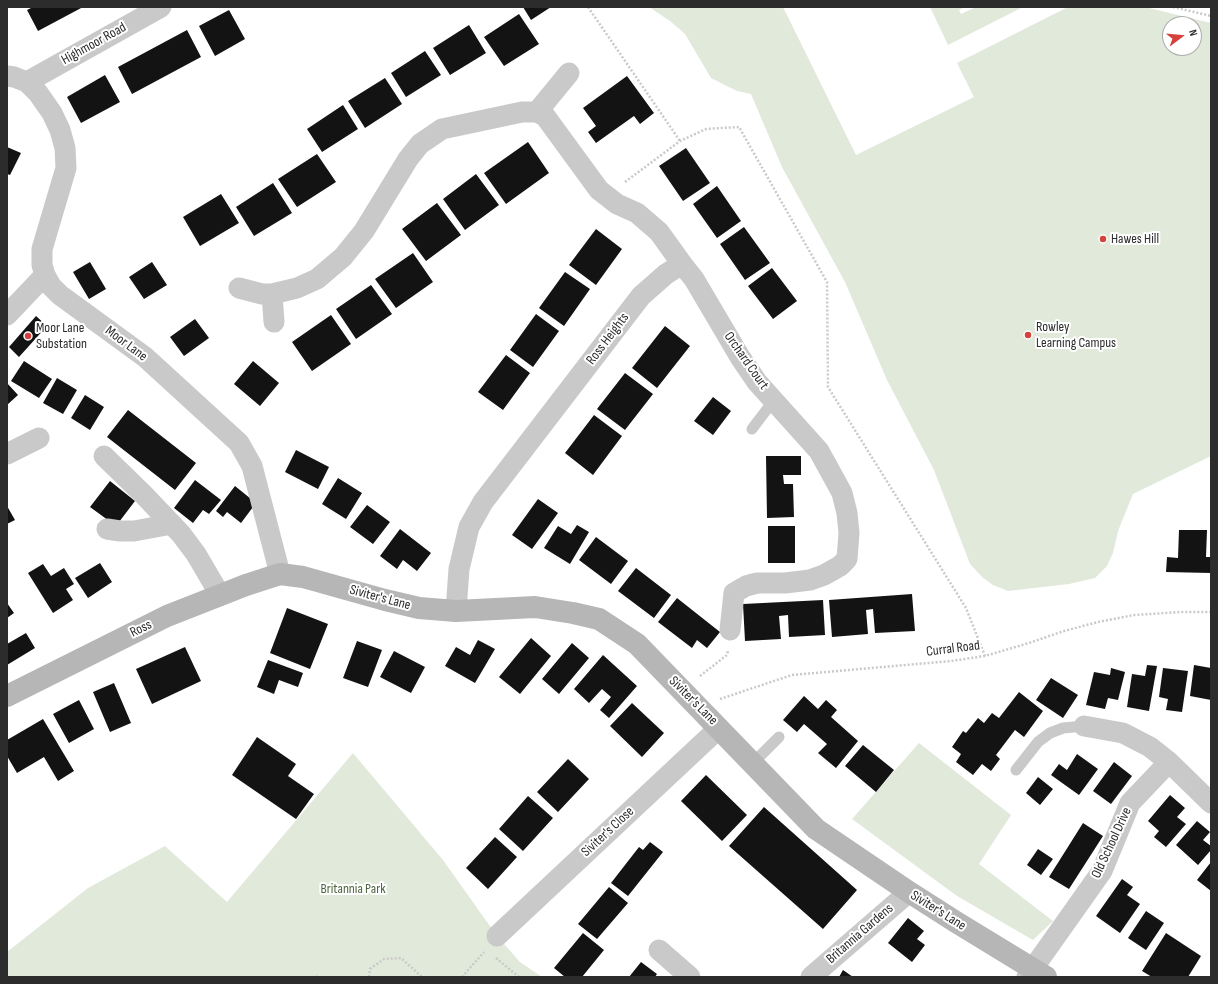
<!DOCTYPE html>
<style>
body{margin:0}
#map{position:relative;width:1218px;height:984px;overflow:hidden;background:#fff;font-family:"Sofia Sans Condensed",sans-serif}
canvas{display:block}
.frame{position:absolute;inset:0;border:8px solid #2c2c2c;pointer-events:none}
.north{position:absolute;left:1162px;top:16px;width:40px;height:40px;box-sizing:border-box;background:#fff;border:1px solid #ababab;border-radius:50%;rotate:74deg;font-size:11px;font-weight:700;line-height:16px;text-align:center;color:#2c2c2c}
.north::after{content:'';display:block;margin:auto;width:14px;height:18px;background:#d4423e;clip-path:polygon(50% 0,100% 100%,50% 72%,0 100%)}
</style>
<div id="map">
<canvas width="1218" height="984"></canvas>
<div class="frame"></div>
<div class="north">N</div>
</div>
<script>
const ctx = document.querySelector('canvas').getContext('2d');
ctx.lineJoin = 'round';
function fillPath(path, color) { ctx.fillStyle = color; ctx.fill(path, 'evenodd'); }
const poly = rows => new Path2D(rows.map(r => 'M' + r).join(''));
function strokePath(path, color, width, dash) { ctx.strokeStyle = color; ctx.lineWidth = width; ctx.lineCap = dash ? 'butt' : 'round'; ctx.setLineDash(dash || []); ctx.stroke(path); }
function label(font, color, halo, rows, align = 'center') {
  ctx.font = font + ' "Sofia Sans Condensed",sans-serif'; ctx.lineWidth = 4; ctx.setLineDash([]); ctx.textBaseline = 'middle'; ctx.strokeStyle = halo; ctx.fillStyle = color; for (const [text, x, y, turn = 0] of rows) {
    ctx.save(); ctx.translate(x, y); ctx.rotate((+turn || 0) * Math.PI / 180); ctx.textAlign = isNaN(turn) ? turn : align; if (halo) ctx.strokeText(text, 0, 0); ctx.fillText(text, 0, 0); ctx.restore();
  }
}
fillPath(poly([
 [649,7,783,7,856,155,974,97,957,63,1068,7,1145,7,1211,23,1211,456,1133,494,1118,531,1113,553,1107,566,1095,578,1069,584,1008,591,993,585,982,577,970,564,934,470,887,380,845,282,782,167,751,94,737,91,711,78,685,34,670,21],
 [1170,24,1194,24,1194,48,1170,48],
 [930,7,965,7,959,10,961,14,976,7,1023,7,948,45],
 [919,743,1011,815,979,864,1053,921,1033,940,957,896,852,819],
 [353,753,443,860,497,936,520,962,542,977,7,977,7,952,88,888,165,846,227,902]
]), '#e1e9db');
fillPath(poly([
 [33,7,83,7,38,31,27,10],
 [523,7,551,7,531,20],
 [229,10,245,39,215,56,199,26],
 [519,14,539,44,504,66,484,37],
 [469,25,486,53,450,75,433,48],
 [187,30,201,57,132,94,118,67],
 [425,51,441,75,406,97,391,73],
 [105,75,120,102,81,123,67,97],
 [627,76,654,113,640,124,634,116,596,143,588,132,596,126,583,108],
 [385,78,402,104,365,128,348,101],
 [343,105,358,129,322,152,307,129],
 [528,142,549,173,506,204,484,173],
 [7,147,21,153,10,175,7,174],
 [686,148,710,183,683,201,659,166],
 [317,154,336,182,297,207,278,179],
 [476,174,499,205,465,230,443,199],
 [273,183,292,213,254,236,236,207],
 [717,186,741,221,717,238,693,204],
 [221,194,239,223,200,246,183,217],
 [437,203,461,235,426,261,402,229],
 [744,227,770,263,745,280,720,244],
 [596,229,622,249,596,285,569,265],
 [413,253,433,282,396,308,375,279],
 [90,262,106,289,89,299,73,272],
 [152,262,167,285,144,299,129,277],
 [772,268,797,301,773,319,748,286],
 [565,272,590,289,564,326,539,308],
 [371,285,392,314,356,339,336,309],
 [536,314,559,331,533,367,510,350],
 [331,315,351,344,312,371,292,342],
 [36,316,47,326,19,357,9,347],
 [195,319,209,338,184,356,170,337],
 [665,326,690,346,657,388,632,368],
 [506,355,530,373,503,410,478,392],
 [24,361,52,379,39,398,11,381],
 [253,361,279,383,260,406,234,384],
 [625,373,653,394,625,430,597,409],
 [57,378,77,390,63,414,43,403],
 [7,383,18,395,7,405],
 [85,395,104,407,90,430,71,418],
 [713,397,731,411,713,435,694,421],
 [128,410,196,463,175,490,107,437],
 [594,415,622,436,593,475,565,453],
 [296,450,329,467,318,489,285,472],
 [766,456,801,456,801,475,783,475,784,484,793,484,794,517,767,518],
 [338,478,362,493,346,519,322,504],
 [195,480,221,500,209,514,203,510,193,523,174,508],
 [110,481,135,501,116,526,90,507],
 [235,486,256,503,241,523,227,512,223,517,216,511],
 [538,499,558,513,532,549,512,535],
 [367,505,390,522,373,544,350,527],
 [7,506,15,520,7,524],
 [577,525,589,532,570,564,544,548,558,526,571,534],
 [768,526,795,526,795,563,768,563],
 [400,529,431,553,417,571,403,560,397,569,380,556],
 [1179,530,1207,530,1206,557,1211,557,1211,573,1166,572,1167,557,1178,558],
 [596,537,628,561,611,584,579,560],
 [100,563,112,582,88,598,75,578],
 [43,564,51,576,64,568,74,584,66,589,73,600,53,613,28,573],
 [636,568,671,595,654,618,618,591],
 [912,594,915,631,875,633,873,609,866,610,868,634,832,637,829,600],
 [677,598,720,632,707,648,697,640,692,648,658,622],
 [823,600,825,635,789,637,788,615,779,616,781,639,745,641,743,604],
 [7,603,14,613,7,618],
 [287,608,328,624,310,669,270,653],
 [26,633,35,648,7,665,7,644],
 [531,638,551,656,520,694,499,677],
 [478,640,495,649,475,683,445,666,456,647,470,655],
 [357,641,382,650,368,687,343,678],
 [572,643,589,658,559,694,542,679],
 [185,647,201,681,152,704,136,669],
 [394,651,425,667,411,693,380,677],
 [603,655,637,686,609,718,600,710,611,697,602,689,589,703,574,689],
 [268,660,303,673,298,687,279,680,274,694,257,687],
 [1147,665,1157,666,1149,711,1127,707,1132,674,1145,676],
 [1194,665,1211,668,1211,700,1190,696],
 [1111,668,1125,672,1118,700,1108,698,1105,709,1086,705,1094,672,1110,675],
 [1163,668,1188,671,1182,712,1166,710,1168,699,1159,697],
 [1051,678,1078,695,1063,718,1036,700],
 [114,683,131,723,110,732,93,692],
 [1019,692,1043,711,1024,737,1015,730,996,755,1000,759,991,771,982,764,973,775,956,762,961,754,952,747,963,731,966,733,978,718,984,723,992,713,999,718],
 [804,696,818,709,826,700,837,710,831,717,858,741,836,768,818,753,827,744,804,724,797,732,783,720],
 [79,700,94,729,69,743,53,714],
 [632,703,664,733,642,757,610,726],
 [43,719,74,771,58,781,44,757,17,773,7,756,7,740],
 [257,737,296,764,288,776,314,794,296,819,232,775],
 [863,745,894,770,876,792,845,766],
 [1077,754,1098,769,1079,795,1051,775,1059,764,1067,770],
 [568,759,589,779,558,812,537,792],
 [1114,762,1132,776,1111,804,1093,791],
 [706,775,747,815,722,841,681,801],
 [1038,777,1053,789,1040,805,1026,793],
 [1170,795,1185,808,1177,817,1186,824,1166,847,1154,837,1159,831,1148,821],
 [528,796,553,818,523,851,499,829],
 [764,807,857,890,823,929,729,846],
 [1197,821,1210,832,1203,840,1211,846,1211,850,1198,865,1176,845],
 [1083,823,1103,836,1069,889,1049,877],
 [495,837,517,857,488,889,466,868],
 [650,842,663,852,628,896,611,883,639,847,643,850],
 [1038,849,1053,859,1041,875,1027,865],
 [1211,862,1211,891,1197,880],
 [1122,879,1133,887,1127,895,1140,904,1120,933,1096,916],
 [609,887,628,903,597,939,578,924],
 [1146,911,1164,923,1146,950,1128,938],
 [908,918,924,931,917,939,925,945,912,962,888,943],
 [583,933,604,950,582,977,565,977,554,968],
 [1166,933,1201,956,1188,977,1152,977,1142,971],
 [641,962,657,974,655,977,629,977],
 [843,970,853,977,839,977]
]), '#131313');
strokePath(poly([
 [588,7,680,141],
 [1173,7,1211,16],
 [625,182,680,141,706,129,739,127,827,282,828,387,966,608,985,656],
 [700,676,727,655,728,651],
 [720,699,792,675,951,661,985,656,1029,643,1064,631,1098,622,1134,615,1181,612,1211,612],
 [496,958,519,977],
 [316,976,317,977],
 [369,977,370,969,384,959,401,958,422,977],
 [462,977,484,952]
]), '#c9c9c9', 2.5, [2, 2]);
strokePath(poly([
 [752,429,774,400],
 [753,763,779,737],
 [1016,770,1038,742,1050,733,1063,728,1084,726]
]), '#c9c9c9', 11);
strokePath(poly([
 [7,76,14,77,27,82,38,93,52,113,60,130,65,148,66,168,42,249,42,265,45,275,51,286,60,295,145,357,239,443,252,466,280,574],
 [27,82,161,7],
 [537,112,569,73],
 [682,264,694,279,740,357,757,382,819,451,842,493,847,513,849,533,847,559,840,566,824,575,810,580,785,583,757,583,746,586,734,593,730,630],
 [239,288,262,294,272,294,297,288,317,279,343,257,364,231,408,159,420,144,442,129,522,112,537,112,545,116,599,190,617,204,637,213,659,232,682,264,666,274,641,296,483,502,469,527,459,569,456,611],
 [272,294,274,322],
 [7,315,45,275],
 [7,454,39,438],
 [104,456,143,494,181,534,196,554,220,595],
 [107,529,120,531,134,531,172,524],
 [1084,726,1123,733,1150,747,1169,762],
 [497,936,719,728],
 [659,950,690,977],
 [811,977,909,892],
 [1027,977,1102,871,1130,803,1169,762,1211,803]
]), '#c9c9c9', 21);
strokePath(poly([
 [7,696,167,616,246,585,280,574,303,577,385,600,419,608,456,611,535,607,573,613,599,619,637,644,816,829,909,892,956,922,1046,977]
]), '#b6b6b6', 22);
for (const [x, y, r, color] of [
 [1103,239,4,"#d4423e"],
 [1028,335,4,"#d4423e"],
 [28,336,4,"#d4423e"]
]) { const dot = new Path2D(); dot.arc(x, y, r, 0, 2 * Math.PI); ctx.fillStyle = color; ctx.fill(dot); strokePath(dot, '#fff', 1.5); }
label('14px', '#2c2c2c', '#fff', [
 ["Highmoor Road",94,44,-29],
 ["Ross Heights",608,339,-53],
 ["Moor Lane",126,344,37],
 ["Orchard Court",746,361,55],
 ["Siviter's Lane",380,598,15],
 ["Ross",141,629,-26],
 ["Curral Road",953,649,-7],
 ["Siviter's Lane",693,701,45],
 ["Siviter's Close",608,832,-43],
 ["Old School Drive",1112,843,-65],
 ["Siviter's Lane",938,911,32],
 ["Britannia Gardens",860,934,-41]
]);
label('14px', '#2c2c2c', '#fff', [
 ["Hawes Hill",1111,239],
 ["Rowley",1036,327],
 ["Learning Campus",1036,343],
 ["Moor Lane",36,328],
 ["Substation",36,344]
], 'left');
label('14px', '#4c643e', '#fff', [
 ["Britannia Park",353,889]
]);
</script>
